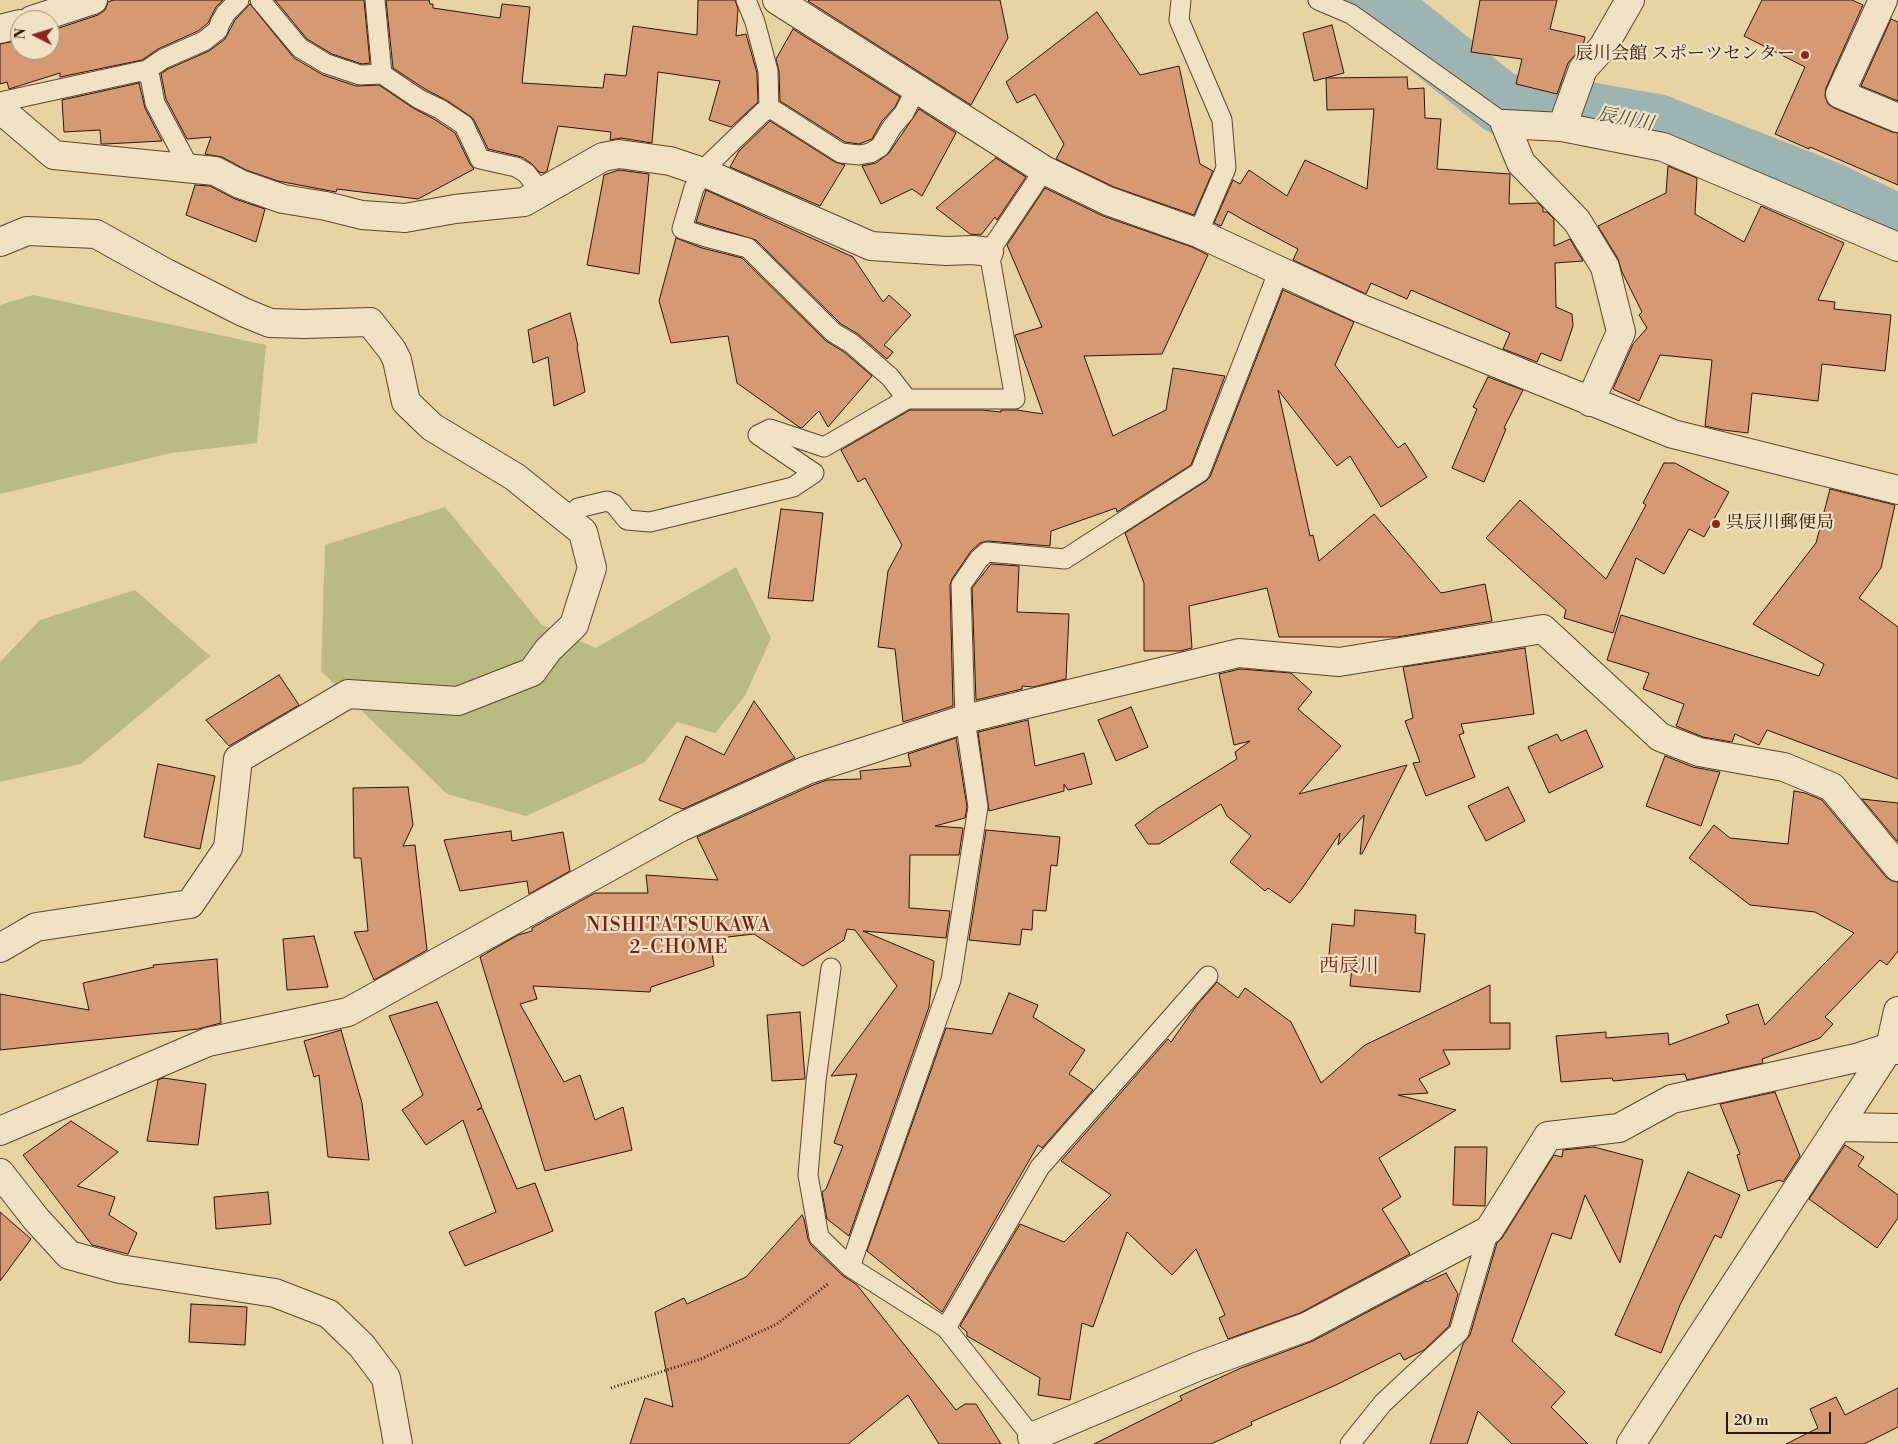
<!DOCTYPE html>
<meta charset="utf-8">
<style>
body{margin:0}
#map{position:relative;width:1898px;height:1444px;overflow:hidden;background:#e8d3a3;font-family:"Libre Bodoni",serif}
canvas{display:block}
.north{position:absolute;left:10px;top:10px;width:50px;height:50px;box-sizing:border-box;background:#f0e2c3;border:1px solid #a38f75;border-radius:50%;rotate:275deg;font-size:14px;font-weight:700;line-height:20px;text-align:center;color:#301300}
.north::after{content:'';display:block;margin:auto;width:18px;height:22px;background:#8f2418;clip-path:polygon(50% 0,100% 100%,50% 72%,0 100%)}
.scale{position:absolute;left:1726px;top:1412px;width:105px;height:22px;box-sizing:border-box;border:2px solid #301300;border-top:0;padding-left:6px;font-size:15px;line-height:18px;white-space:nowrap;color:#301300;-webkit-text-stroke:4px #f0e2c3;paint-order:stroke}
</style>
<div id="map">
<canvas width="1898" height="1444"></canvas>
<div class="north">N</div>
<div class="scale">20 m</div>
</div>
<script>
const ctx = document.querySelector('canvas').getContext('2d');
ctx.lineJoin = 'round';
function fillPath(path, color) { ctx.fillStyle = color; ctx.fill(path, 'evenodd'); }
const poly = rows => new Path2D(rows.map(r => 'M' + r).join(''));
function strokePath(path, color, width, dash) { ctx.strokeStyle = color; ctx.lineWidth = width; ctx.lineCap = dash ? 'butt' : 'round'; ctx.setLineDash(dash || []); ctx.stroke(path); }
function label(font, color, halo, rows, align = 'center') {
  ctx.font = font + ' "Libre Bodoni","Noto Serif JP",serif'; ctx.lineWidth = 4.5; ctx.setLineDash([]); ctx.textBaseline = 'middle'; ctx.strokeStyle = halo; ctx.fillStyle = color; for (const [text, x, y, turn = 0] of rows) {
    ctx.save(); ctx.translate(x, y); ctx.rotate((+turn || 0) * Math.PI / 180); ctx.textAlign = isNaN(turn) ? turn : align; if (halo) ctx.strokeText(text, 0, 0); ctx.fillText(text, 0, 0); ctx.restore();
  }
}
fillPath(poly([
 [33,295,266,345,257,443,171,453,0,494,0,305],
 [445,507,542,625,596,648,736,567,771,638,745,696,715,733,677,722,645,762,526,816,447,794,321,671,325,545],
 [135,590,210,656,81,764,0,782,0,662,40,620]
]), '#babb82');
strokePath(poly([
 [1369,0,1396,19,1502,104,1576,111,1657,125,1828,192,1898,226]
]), '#9eb4b3', 62);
const building = poly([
 [113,0,223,0,216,7,208,23,198,31,158,49,142,60,60,77,60,73,9,89,7,82,0,84,0,44,20,40,20,50,50,50,50,31,98,15,105,10,108,2,113,0],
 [275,0,364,0,370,63,362,64,332,54,307,39,275,0],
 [386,0,429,0,430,4,433,4,433,8,500,18,502,4,530,7,522,83,603,88,605,74,626,76,633,26,697,35,698,0,735,0,738,9,736,36,746,34,757,73,758,102,731,127,709,120,720,81,658,72,652,143,621,138,610,140,611,132,558,126,547,171,544,173,539,172,532,164,522,157,488,149,474,120,470,116,446,100,425,89,393,68,386,0],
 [809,0,1000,0,1008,38,971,105,808,1,809,0],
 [1480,0,1557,0,1550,29,1585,37,1583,46,1568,63,1557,94,1516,84,1522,59,1471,52,1480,0],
 [1762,0,1852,0,1863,5,1826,88,1825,96,1828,104,1834,108,1892,132,1898,133,1898,185,1810,147,1809,149,1775,134,1805,67,1744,36,1762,0],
 [250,4,294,58,323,75,356,86,379,85,413,108,434,119,455,133,470,164,474,169,418,199,337,189,336,192,278,181,246,170,222,157,205,154,211,137,187,139,166,99,161,74,168,69,209,51,225,39,235,20,250,4],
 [1097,12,1140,75,1179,66,1200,164,1213,171,1194,215,1114,187,1056,159,1064,144,1035,94,1017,103,1006,82,1097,12],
 [1891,19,1898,22,1898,101,1861,86,1891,19],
 [1332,25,1344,73,1314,81,1303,33,1332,25],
 [793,29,900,97,895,107,882,121,872,139,859,144,845,142,780,101,779,71,776,59,793,29],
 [1407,77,1408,89,1424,88,1425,118,1441,119,1437,169,1510,174,1509,204,1538,203,1543,208,1543,212,1547,212,1554,219,1554,246,1570,239,1583,261,1555,263,1556,307,1572,314,1573,326,1561,361,1541,353,1537,362,1503,349,1510,333,1411,290,1407,299,1371,283,1366,294,1293,260,1298,249,1245,221,1228,211,1221,226,1214,223,1233,180,1240,184,1249,170,1287,196,1305,160,1367,189,1374,109,1327,110,1326,78,1407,77],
 [139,83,145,108,162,141,105,144,101,144,100,130,64,132,62,100,139,83],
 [919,109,956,133,922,196,912,189,881,204,862,166,876,163,889,153,919,109],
 [770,121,835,162,845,165,820,206,730,167,739,151,770,121],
 [996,158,1026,177,997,220,995,217,981,235,970,234,936,208,996,158],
 [1668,166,1697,178,1695,214,1744,242,1761,206,1844,243,1818,300,1835,302,1834,309,1891,315,1885,371,1822,364,1818,401,1752,393,1748,433,1723,430,1705,426,1712,360,1660,355,1639,401,1613,389,1633,344,1647,328,1639,315,1642,312,1622,272,1618,259,1598,226,1666,193,1668,166],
 [619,170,649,174,639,274,587,265,604,175,619,170],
 [195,185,210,186,235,199,265,209,256,242,186,215,195,185],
 [1045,188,1103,216,1192,247,1208,255,1162,354,1084,356,1113,436,1166,410,1173,368,1225,376,1191,465,1117,512,1116,508,1051,531,1050,546,988,541,980,543,971,551,952,579,950,585,953,706,903,722,895,649,878,647,888,571,902,545,865,478,858,482,841,450,910,410,982,410,1001,412,1001,410,1017,410,1043,414,1015,335,1042,327,1007,245,1045,188],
 [706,190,853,257,883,302,889,295,911,315,884,345,893,352,887,359,858,334,841,324,756,240,696,222,706,190],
 [676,238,702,248,742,258,826,341,844,352,872,376,828,427,819,411,802,428,799,427,737,383,728,336,671,343,659,301,676,238],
 [1283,290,1354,322,1335,365,1398,448,1405,443,1427,477,1381,507,1350,456,1337,466,1278,390,1310,536,1313,535,1319,561,1374,514,1441,593,1485,584,1492,621,1397,637,1279,637,1267,588,1189,606,1192,648,1180,651,1144,651,1144,583,1125,533,1206,481,1210,477,1283,290],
 [570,313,578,346,577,347,585,392,554,406,548,357,533,363,528,330,570,313],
 [1488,377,1523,390,1504,428,1506,429,1484,482,1452,468,1477,409,1473,407,1488,377],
 [1664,463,1675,463,1729,492,1704,537,1689,529,1664,574,1636,558,1613,633,1564,618,1566,610,1486,538,1520,500,1606,579,1646,505,1643,503,1664,463],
 [1830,489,1895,505,1881,568,1859,598,1898,627,1898,779,1767,730,1759,745,1735,734,1732,742,1703,737,1676,726,1684,704,1643,689,1649,673,1607,660,1621,615,1819,676,1824,664,1753,624,1816,543,1830,489],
 [781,509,823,513,813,601,768,598,781,509],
 [991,564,1019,566,1017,612,1069,614,1066,679,1033,687,1022,686,1022,689,976,700,972,588,991,564],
 [1525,648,1534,714,1461,724,1464,733,1459,735,1475,777,1426,796,1413,763,1420,762,1405,721,1413,718,1403,667,1525,648],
 [1240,669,1291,673,1312,692,1298,709,1341,746,1299,794,1407,765,1362,854,1360,854,1364,815,1338,845,1340,833,1301,890,1290,903,1268,888,1265,891,1230,862,1251,836,1227,816,1221,804,1159,844,1148,844,1135,825,1158,808,1237,759,1235,752,1250,741,1234,745,1219,674,1240,669],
 [279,675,299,705,229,746,206,720,279,675],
 [754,701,795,758,683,809,659,800,686,736,724,755,754,701],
 [1131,707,1148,747,1116,761,1098,720,1131,707],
 [1028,720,1035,766,1084,753,1092,784,1068,790,1064,784,1064,791,989,811,978,732,1028,720],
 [1586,730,1603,767,1549,793,1528,747,1557,734,1561,741,1586,730],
 [956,738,967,807,965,818,935,826,963,828,959,855,910,855,909,908,950,911,946,938,863,931,934,961,929,1007,849,1236,827,1219,822,1192,826,1189,843,1146,834,1143,857,1074,831,1076,897,986,855,930,847,929,844,940,803,966,754,934,710,939,714,966,651,987,650,992,533,986,537,999,520,1004,564,1082,580,1075,595,1120,623,1107,632,1150,545,1171,480,957,518,935,532,931,532,928,595,893,648,893,646,875,718,880,697,837,813,785,827,780,861,779,860,771,911,766,908,754,956,738],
 [1665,756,1693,767,1720,772,1701,826,1646,806,1665,756],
 [158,764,215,776,200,849,144,837,158,764],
 [408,787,413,825,403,846,415,845,427,950,374,980,354,932,368,931,361,858,354,858,353,788,408,787],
 [1508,787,1525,821,1486,841,1468,806,1508,787],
 [1794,791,1805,793,1822,800,1886,877,1892,881,1898,882,1898,951,1887,965,1880,960,1825,1017,1833,1024,1820,1038,1762,1059,1763,1063,1687,1080,1685,1074,1613,1081,1612,1078,1561,1082,1556,1036,1606,1032,1606,1038,1668,1033,1669,1045,1729,1023,1726,1015,1758,1004,1765,1025,1854,933,1815,912,1750,905,1689,858,1714,825,1730,838,1788,844,1794,791],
 [1862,799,1898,803,1898,842,1862,799],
 [986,830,1060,837,1057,866,1051,865,1046,911,1033,910,1032,930,1022,929,1020,945,969,940,986,830],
 [511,831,512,841,563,832,570,871,529,894,527,881,460,891,444,840,511,831],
 [1355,910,1416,915,1415,933,1425,934,1420,992,1350,986,1352,967,1328,965,1332,924,1354,926,1355,910],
 [314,936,328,987,287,990,283,939,314,936],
 [217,959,221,1023,198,1029,0,1050,0,994,89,1010,83,983,154,967,153,965,217,959],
 [1217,982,1238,998,1245,988,1291,1022,1321,1083,1365,1045,1490,985,1490,1023,1510,1023,1510,1049,1443,1050,1450,1064,1419,1079,1428,1093,1398,1095,1456,1110,1379,1158,1401,1197,1382,1209,1410,1254,1300,1313,1228,1339,1219,1318,1225,1315,1196,1249,1172,1275,1127,1232,1093,1327,1082,1323,1070,1400,1038,1395,1040,1378,967,1336,967,1332,960,1326,1020,1224,1064,1242,1111,1195,1061,1161,1168,1039,1171,1042,1197,1005,1217,982],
 [1009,993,1038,1005,1033,1017,1085,1050,1069,1074,1093,1090,1042,1148,1038,1145,942,1312,867,1251,946,1028,992,1034,1009,993],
 [437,1002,482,1107,477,1110,482,1108,517,1189,535,1183,553,1231,465,1266,449,1232,496,1212,463,1120,426,1145,402,1110,423,1095,389,1016,437,1002],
 [800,1012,805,1079,772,1081,767,1015,800,1012],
 [341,1030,362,1103,369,1160,328,1157,319,1075,314,1077,304,1041,341,1030],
 [163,1078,206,1084,198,1145,147,1141,158,1080,163,1078],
 [1775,1092,1800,1156,1783,1182,1780,1180,1748,1191,1737,1155,1740,1154,1720,1104,1775,1092],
 [71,1121,118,1152,77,1186,115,1197,109,1215,137,1233,128,1254,92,1245,23,1155,71,1121],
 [1845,1145,1864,1157,1858,1166,1898,1195,1898,1218,1877,1248,1809,1199,1845,1145],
 [1455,1147,1487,1147,1485,1206,1453,1205,1455,1147],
 [1594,1147,1643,1160,1620,1263,1585,1195,1571,1239,1552,1233,1512,1341,1565,1392,1551,1407,1588,1444,1512,1444,1478,1411,1467,1444,1430,1444,1463,1344,1470,1335,1497,1243,1502,1238,1554,1155,1562,1157,1563,1150,1594,1147],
 [1688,1172,1740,1195,1721,1238,1715,1235,1680,1305,1661,1353,1615,1335,1688,1172],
 [268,1192,271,1224,216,1229,214,1197,268,1192],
 [0,1212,31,1239,0,1281,0,1212],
 [802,1215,804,1219,808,1239,811,1245,842,1275,857,1285,956,1410,965,1404,976,1404,1001,1444,939,1444,908,1395,848,1444,630,1444,645,1398,673,1407,655,1312,684,1298,687,1304,746,1277,802,1215],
 [1446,1273,1458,1294,1449,1326,1424,1350,1404,1360,1400,1353,1336,1385,1251,1422,1252,1425,1211,1444,1094,1444,1182,1400,1180,1396,1241,1368,1313,1341,1426,1281,1427,1282,1446,1273],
 [191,1304,247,1307,245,1345,189,1342,191,1304],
 [1898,1388,1898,1427,1864,1444,1786,1444,1818,1428,1810,1409,1836,1397,1845,1415,1898,1388]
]);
fillPath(building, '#d59974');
strokePath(building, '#301300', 1);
const lane = poly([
 [260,0,300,48,327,64,360,75,382,74],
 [375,0,382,74,419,99,440,109,464,125,480,159,516,167,526,173,542,193],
 [746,0,755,22,768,71,769,109],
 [1181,0,1179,20,1222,120,1226,168,1198,233],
 [1318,0,1351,14,1505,124],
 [144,72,163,59,204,41,218,30,220,23,226,13,239,0],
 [0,102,142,71,150,77,155,103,190,169],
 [907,399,890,377,851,343,834,333,748,248,706,237,682,229,694,188,708,165,763,112,769,109,775,111,841,153,859,155,870,153,880,147,892,127,904,113,916,89],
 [566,518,578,508,607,501,614,504,627,520,650,522,793,487,814,473,758,435,770,429,824,447,907,399,1015,399,989,252,1044,170],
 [831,968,816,1081,808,1175,819,1237,850,1267,946,1328,1032,1437],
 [850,1267,951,980,978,807,965,719,961,585,979,559,987,552,1065,559,1200,472,1279,270],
 [946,1328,1040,1167,1208,976],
 [1350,1444,1383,1403,1459,1332,1489,1230]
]);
const street = poly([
 [777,0,1044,170,1108,201,1198,233,1362,309,1673,434,1898,490],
 [1883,0,1840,94,1898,118],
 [32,20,93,0],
 [0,29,20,24],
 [0,109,54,155,215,171,240,184,283,199,326,206,362,215,405,218,455,209,524,202,603,157,619,154,670,161,703,172,871,246,946,251,973,250,989,252],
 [1562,127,1583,69,1603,47,1630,0],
 [0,242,27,231,96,234,166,273,243,312,270,323,304,324,370,322,392,350,397,360,406,402,432,427,515,477,583,532,592,568,574,625,548,650,532,672,458,701,348,694,238,759,228,848,190,904,36,927,0,948],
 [1590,402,1621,332,1605,267,1577,221,1521,163,1505,124,1562,127,1663,147,1898,247],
 [1838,1127,1898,1128],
 [0,1131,208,1042,348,1012,681,827,807,770,965,719,1239,653,1339,662,1543,629,1660,737,1699,752,1784,767,1832,787,1898,867],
 [0,1173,36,1219,69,1255,120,1269,275,1293,329,1314,362,1346,386,1378,398,1444],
 [1032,1437,1199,1366,1306,1327,1489,1230,1548,1136,1619,1128,1672,1099,1856,1058,1890,1047,1898,1050],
 [1631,1444,1890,1047,1898,1011]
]);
strokePath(lane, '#5e4329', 21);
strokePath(street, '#5e4329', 30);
strokePath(poly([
 [611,1388,701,1359,777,1324,829,1283]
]), '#301300', 3, [1, 2.5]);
strokePath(lane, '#f0e2c3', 19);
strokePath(street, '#f0e2c3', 28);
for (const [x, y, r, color] of [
 [1805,55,5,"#8f2418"],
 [1716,524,5,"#8f2418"]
]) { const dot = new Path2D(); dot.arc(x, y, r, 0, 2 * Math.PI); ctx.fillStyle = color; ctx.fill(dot); strokePath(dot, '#f0e2c3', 2); }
label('18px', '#301300', '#f0e2c3', [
 ["辰川会館 スポーツセンター",1795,55],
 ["呉辰川郵便局",1726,524,"left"]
], 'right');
label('italic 19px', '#564b3f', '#f0e2c3', [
 ["辰川川",1625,120,11]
]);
ctx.letterSpacing = '1px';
label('19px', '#7a1f14', '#f0e2c3', [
 ["NISHITATSUKAWA",679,926],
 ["2-CHOME",679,948]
]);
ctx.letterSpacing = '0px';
label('20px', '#7a1f14', '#f0e2c3', [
 ["西辰川",1349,967]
]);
</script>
